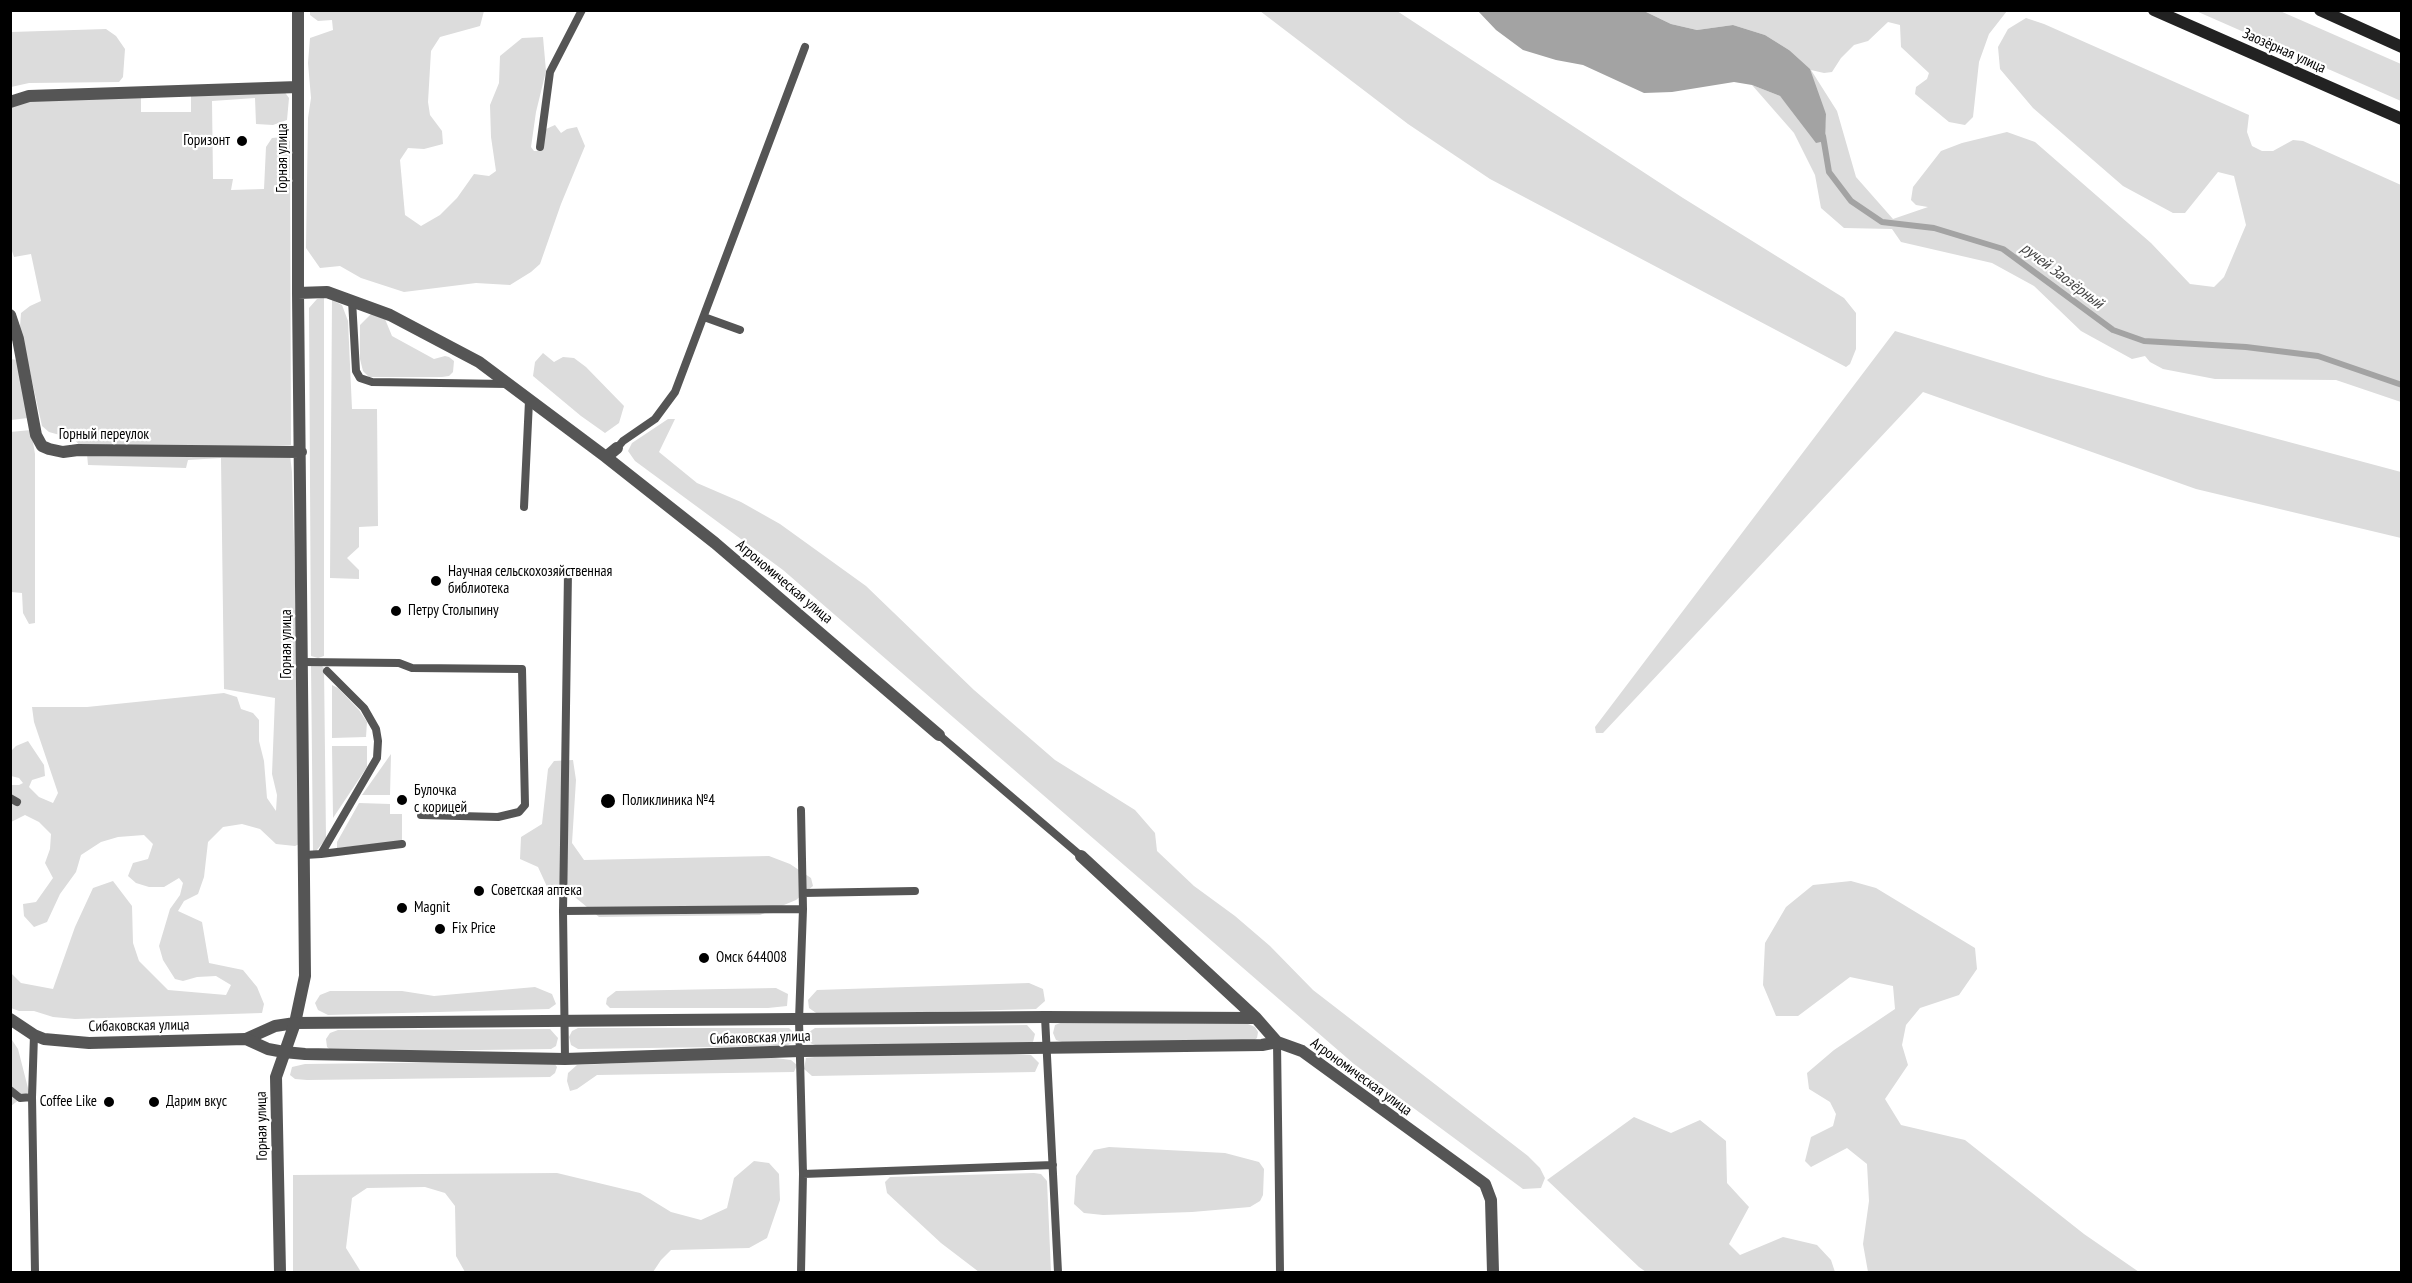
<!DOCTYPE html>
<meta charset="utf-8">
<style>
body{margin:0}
#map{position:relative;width:2412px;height:1283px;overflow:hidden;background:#fff;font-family:"PT Sans Narrow",sans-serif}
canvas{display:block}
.frame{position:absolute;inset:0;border:12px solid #000;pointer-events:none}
</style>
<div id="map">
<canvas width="2412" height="1283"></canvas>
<div class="frame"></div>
</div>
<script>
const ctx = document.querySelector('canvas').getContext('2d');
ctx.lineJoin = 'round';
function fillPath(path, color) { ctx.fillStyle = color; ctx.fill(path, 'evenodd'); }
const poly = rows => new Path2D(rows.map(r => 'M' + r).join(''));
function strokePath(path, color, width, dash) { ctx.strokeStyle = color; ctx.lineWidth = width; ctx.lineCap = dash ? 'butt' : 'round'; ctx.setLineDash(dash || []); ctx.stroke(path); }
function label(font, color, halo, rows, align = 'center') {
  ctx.font = font + ' "PT Sans Narrow",sans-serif'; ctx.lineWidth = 4.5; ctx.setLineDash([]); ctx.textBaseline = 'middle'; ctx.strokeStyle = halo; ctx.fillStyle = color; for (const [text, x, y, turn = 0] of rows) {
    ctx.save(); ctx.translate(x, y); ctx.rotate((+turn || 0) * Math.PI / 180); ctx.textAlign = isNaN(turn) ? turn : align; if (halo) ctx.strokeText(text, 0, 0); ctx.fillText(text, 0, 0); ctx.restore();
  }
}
fillPath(poly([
 [310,11,484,11,480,26,440,37,431,51,428,102,430,115,442,131,443,144,424,149,408,148,400,160,405,215,421,226,440,215,457,198,474,174,489,176,496,171,491,137,490,105,499,83,500,56,522,38,543,37,546,71,536,112,531,147,534,151,540,151,546,129,555,125,561,133,567,129,577,127,585,146,561,204,540,264,531,272,510,285,476,283,404,292,361,278,340,266,320,268,306,248,308,118,311,98,308,63,310,38,333,30,332,20,318,21,310,15],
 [1260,11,1397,11,1683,198,1844,298,1856,313,1856,349,1850,364,1846,367,1490,179,1408,124],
 [1644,11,2007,11,1989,34,1979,62,1973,117,1965,125,1949,122,1915,94,1916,87,1927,79,1929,73,1901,47,1900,25,1888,22,1868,41,1854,45,1841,58,1832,72,1824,73,1811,70,1837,111,1856,177,1893,219,1928,207,1916,205,1911,200,1913,187,1941,151,1962,143,2007,132,2035,142,2151,243,2190,284,2214,287,2224,277,2246,225,2234,176,2218,172,2185,213,2173,213,2123,186,2033,108,2000,69,1998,47,2008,29,2026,18,2044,24,2249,115,2247,132,2252,146,2262,151,2273,151,2293,140,2303,141,2401,185,2401,402,2336,380,2215,379,2163,369,2150,362,2145,356,2132,359,2081,331,2034,286,1992,263,1901,242,1892,229,1844,228,1821,208,1815,175,1794,133,1752,85,1780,96,1798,117,1824,141,1826,114,1789,50,1765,35,1733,25,1697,30,1671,24],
 [2196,11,2280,11,2401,64,2401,101],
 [106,29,116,36,125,49,123,77,119,82,29,83,11,87,11,32],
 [284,91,289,98,287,120,273,125,256,124,255,98,212,101,213,179,233,179,231,190,264,189,266,147,272,138,283,137,290,141,291,445,202,446,290,455,292,472,302,843,295,846,276,844,260,829,242,824,223,827,208,842,204,877,198,894,184,901,178,911,202,922,209,963,243,970,257,987,264,1004,262,1013,75,1019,53,1017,34,1011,19,1011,11,1008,11,973,21,983,53,989,75,927,93,888,113,881,132,906,133,943,139,961,168,990,226,995,231,985,216,976,197,977,183,981,175,979,163,960,159,946,170,909,180,895,183,883,179,878,164,887,149,887,136,883,128,876,133,863,148,859,153,844,144,835,118,837,101,842,81,855,76,872,60,894,47,922,34,927,24,916,23,904,36,902,53,878,45,863,50,849,51,834,39,822,25,815,11,822,11,785,19,785,23,783,19,778,11,776,11,751,16,746,28,741,44,765,45,776,32,780,29,787,39,797,53,803,58,793,34,722,32,707,87,707,224,693,237,697,241,709,253,713,259,720,259,741,264,761,267,798,276,811,277,795,272,774,275,698,224,689,221,458,188,460,186,468,88,465,87,454,74,439,49,432,42,426,20,327,21,313,30,306,41,301,31,254,14,257,11,248,11,105,29,99,141,97,141,112,191,112,191,94],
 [324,297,324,656,318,658,311,656,309,308,317,299],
 [332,300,342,305,348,321,352,409,377,409,378,526,359,527,359,547,347,558,359,570,359,579,330,578],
 [371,314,385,319,392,336,434,359,445,356,449,357,454,361,453,372,449,376,442,377,369,377,363,371,360,359,360,325],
 [1895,331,2046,377,2401,472,2401,538,2196,489,1923,392,1603,733,1596,733,1595,727],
 [543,353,554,362,563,357,574,358,586,367,624,406,619,423,605,433,581,416,533,376,535,362],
 [10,359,17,360,28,418,11,420],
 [668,419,675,419,659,452,697,483,741,502,780,524,866,586,974,690,1055,760,1135,810,1155,833,1157,851,1194,886,1235,916,1270,946,1313,990,1528,1156,1540,1168,1545,1178,1541,1188,1523,1189,1354,1064,783,570,635,461,628,451,632,443],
 [31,430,35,454,35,623,29,624,23,613,22,593,11,592,10,432],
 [311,665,321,665,324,668,326,839,316,851,313,851],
 [332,685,338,688,359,710,367,722,366,737,332,738],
 [332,746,367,746,367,767,333,818],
 [391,754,390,795,362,795],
 [573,760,576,780,572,843,584,860,769,856,790,864,811,878,813,886,796,900,760,915,599,917,570,893,549,891,538,867,520,859,521,837,542,824,548,769,554,761],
 [359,803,390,804,390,814,402,814,402,841,337,848,337,842],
 [1851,881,1876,888,1975,948,1977,969,1959,995,1920,1008,1906,1025,1902,1045,1908,1065,1885,1099,1901,1125,1965,1140,2084,1234,2139,1272,1868,1272,1863,1244,1869,1201,1867,1164,1847,1148,1811,1167,1805,1161,1811,1137,1833,1126,1836,1114,1830,1102,1809,1089,1807,1073,1834,1050,1895,1009,1893,986,1850,977,1798,1016,1776,1016,1763,985,1765,943,1786,907,1813,885],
 [1029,983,1043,989,1045,1001,1036,1009,819,1015,809,1008,808,1000,817,990],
 [535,987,552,994,556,1004,549,1009,328,1015,318,1010,315,1003,320,995,330,991,402,991,434,996],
 [776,988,788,994,787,1006,768,1008,610,1008,606,1004,607,998,616,991],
 [1063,1022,1248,1024,1255,1027,1258,1032,1257,1038,1252,1042,1065,1043,1056,1040,1053,1033,1055,1025],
 [1027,1025,1035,1034,1033,1042,1029,1044,815,1045,810,1043,807,1037,809,1032,815,1028],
 [578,1028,789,1028,793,1032,794,1038,792,1043,786,1046,578,1049,571,1045,569,1037,572,1031],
 [550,1029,558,1038,556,1046,551,1049,333,1052,327,1047,326,1039,330,1033,338,1030],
 [10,1037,18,1049,29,1092,11,1106],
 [1009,1054,1031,1055,1039,1063,1035,1072,812,1076,804,1069,806,1058,823,1056],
 [768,1057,791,1060,797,1065,794,1072,597,1075,577,1089,570,1091,567,1081,568,1073,577,1065],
 [547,1061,554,1063,557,1067,555,1073,550,1077,307,1080,295,1079,290,1075,292,1067,305,1064],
 [1634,1117,1671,1133,1700,1120,1726,1141,1727,1183,1749,1207,1729,1244,1740,1255,1783,1237,1817,1245,1831,1260,1835,1272,1646,1272,1639,1267,1547,1180],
 [1109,1147,1225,1153,1259,1162,1264,1169,1263,1195,1260,1201,1250,1207,1192,1212,1103,1215,1084,1213,1074,1204,1076,1176,1094,1150],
 [754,1161,769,1163,779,1174,780,1200,767,1238,749,1248,671,1250,661,1260,653,1272,465,1272,456,1256,455,1206,445,1193,425,1187,367,1188,352,1198,346,1248,361,1272,293,1272,293,1175,557,1173,640,1193,671,1212,701,1220,727,1208,734,1178],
 [1034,1173,1041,1174,1047,1181,1051,1272,979,1272,941,1243,887,1193,885,1182,890,1177]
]), '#dcdcdc');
fillPath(poly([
 [1478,11,1644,11,1671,24,1697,30,1733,25,1765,35,1789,50,1810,69,1826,114,1825,141,1816,143,1780,96,1752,85,1734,82,1672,92,1644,93,1583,65,1556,60,1523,50,1496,30]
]), '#a3a3a3');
strokePath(poly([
 [1823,136,1829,172,1851,201,1882,222,1934,228,2003,249,2113,330,2144,341,2246,347,2318,356,2402,385]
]), '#a3a3a3', 6);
strokePath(poly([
 [540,147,550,72,582,10],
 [352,300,356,371,360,378,372,382,508,384],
 [704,317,740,330],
 [617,448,623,441,655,419,675,392,805,47],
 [524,507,529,401],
 [303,662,399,663,412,668,522,669,525,805,519,812,498,817,421,815],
 [939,735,1081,856],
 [10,798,17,802],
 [801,810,803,909,799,1020,803,1174,801,1272],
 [321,854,402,844],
 [305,855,321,854,377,758,378,741,376,729,364,708,327,671],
 [803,893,915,891],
 [563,911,803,909],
 [1045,1017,1058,1272],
 [34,1035,32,1097,35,1272],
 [1277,1042,1280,1272],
 [565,1059,563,911,568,572],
 [10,1090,20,1098,32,1097],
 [803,1174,1053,1165]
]), '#555', 8);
strokePath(poly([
 [10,102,29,96,298,87],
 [298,293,327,292,390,315,479,362,606,457,617,448],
 [10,315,18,339,36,435,42,446,49,449,63,452,78,450,301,452],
 [606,457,715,543,939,735],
 [1081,856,1256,1018,1277,1042,1302,1051,1485,1184,1491,1200,1493,1272],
 [295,1023,305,976,298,293,298,10],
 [246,1039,275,1026,295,1023,1045,1017,1256,1018],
 [284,1052,305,1054,565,1059,800,1051,1262,1045,1277,1042]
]), '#555', 12);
strokePath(poly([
 [10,1019,34,1035,44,1039,89,1043,246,1039,268,1049,284,1052],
 [280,1272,276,1077,295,1023]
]), '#555', 12);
strokePath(poly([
 [2154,10,2402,119],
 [2320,10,2402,47]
]), '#222', 12);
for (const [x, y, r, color] of [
 [242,141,6,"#000"],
 [436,581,6,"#000"],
 [396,611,6,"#000"],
 [402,800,6,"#000"],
 [608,801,8,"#000"],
 [479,891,6,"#000"],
 [402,908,6,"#000"],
 [440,929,6,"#000"],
 [704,958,6,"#000"],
 [109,1102,6,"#000"],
 [154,1102,6,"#000"]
]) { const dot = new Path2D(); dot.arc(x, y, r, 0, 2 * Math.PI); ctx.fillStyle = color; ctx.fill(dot); strokePath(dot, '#fff', 2); }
label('15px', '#000', '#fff', [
 ["Заозёрная улица",2284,51,24],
 ["Горная улица",283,158,-90],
 ["Горный переулок",104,435],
 ["Агрономическая улица",784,582,40],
 ["Горная улица",287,644,-90],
 ["Сибаковская улица",139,1026,-1],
 ["Сибаковская улица",760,1038,-2],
 ["Агрономическая улица",1361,1077,36],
 ["Горная улица",262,1126,-91]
]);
label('15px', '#000', '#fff', [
 ["Горизонт",230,141,"right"],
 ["Научная сельскохозяйственная",448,572],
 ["библиотека",448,589],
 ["Петру Столыпину",408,611],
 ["Булочка",414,791],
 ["с корицей",414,808],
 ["Поликлиника №4",622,801],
 ["Советская аптека",491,891],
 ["Magnit",414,908],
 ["Fix Price",452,929],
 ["Омск 644008",716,958],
 ["Coffee Like",97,1102,"right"],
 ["Дарим вкус",166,1102]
], 'left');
label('italic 16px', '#444', '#fff', [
 ["ручей Заозёрный",2062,276,37]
]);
</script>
